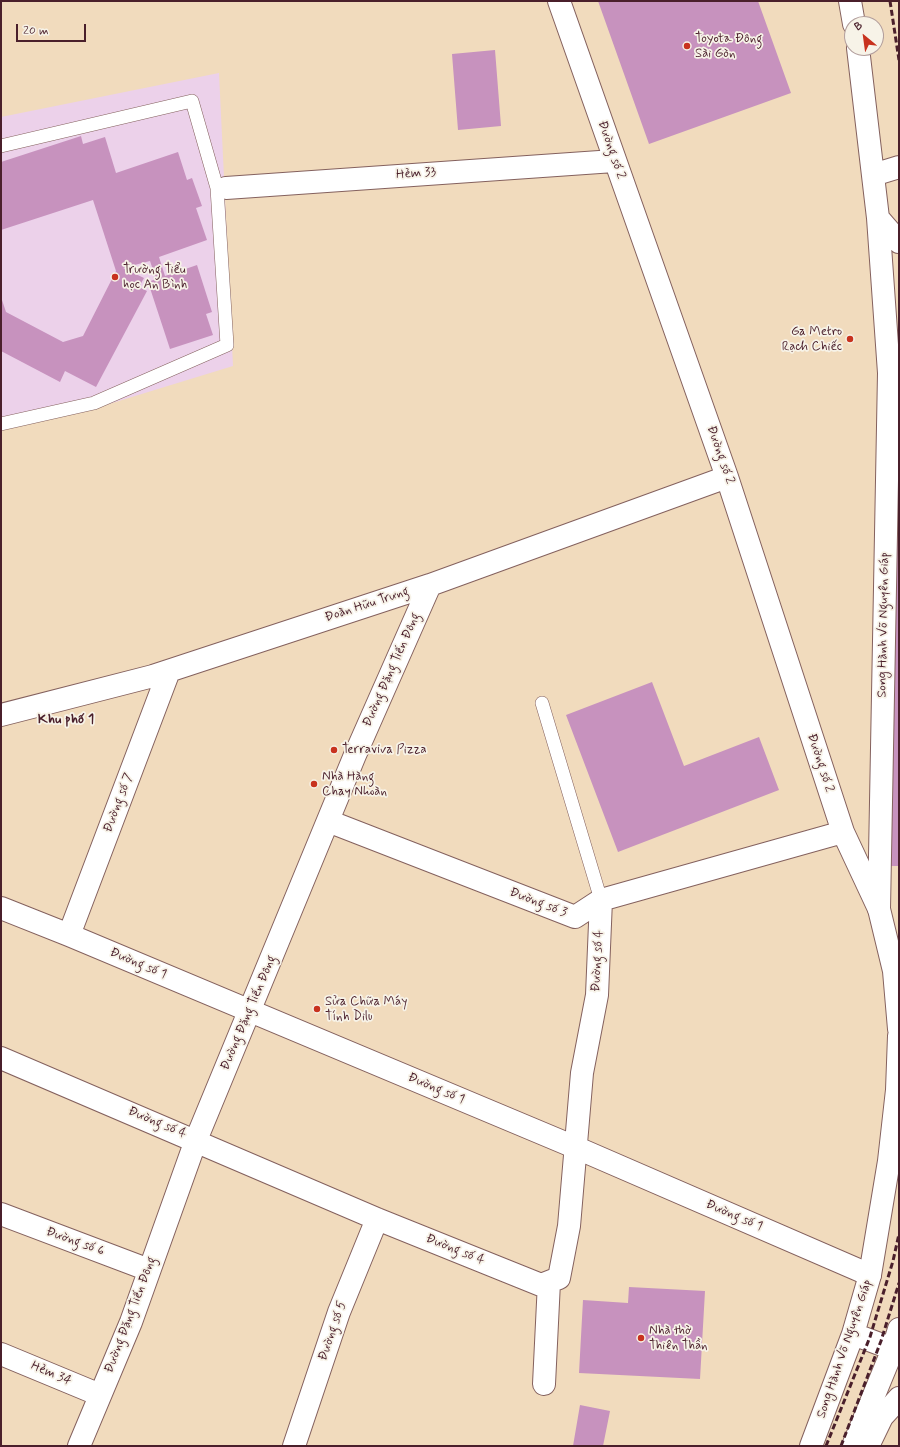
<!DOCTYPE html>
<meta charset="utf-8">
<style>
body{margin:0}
#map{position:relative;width:900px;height:1447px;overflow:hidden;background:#f1dbbd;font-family:Mynerve,sans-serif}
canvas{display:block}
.frame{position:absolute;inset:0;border:2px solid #4a1f2b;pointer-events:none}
.north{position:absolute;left:844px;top:16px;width:40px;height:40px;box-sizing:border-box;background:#f7f3e8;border:1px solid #b29e9c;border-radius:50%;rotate:331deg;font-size:11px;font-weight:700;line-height:16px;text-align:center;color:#4a1f2b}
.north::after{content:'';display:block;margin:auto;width:14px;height:18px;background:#c8321e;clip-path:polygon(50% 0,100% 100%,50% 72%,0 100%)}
.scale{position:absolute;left:16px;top:24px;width:70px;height:18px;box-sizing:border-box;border:2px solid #4a1f2b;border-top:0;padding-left:5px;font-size:12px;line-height:14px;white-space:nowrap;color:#4a1f2b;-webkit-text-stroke:3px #f7f3e8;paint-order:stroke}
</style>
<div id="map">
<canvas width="900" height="1447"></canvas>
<div class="frame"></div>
<div class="north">B</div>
<div class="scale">20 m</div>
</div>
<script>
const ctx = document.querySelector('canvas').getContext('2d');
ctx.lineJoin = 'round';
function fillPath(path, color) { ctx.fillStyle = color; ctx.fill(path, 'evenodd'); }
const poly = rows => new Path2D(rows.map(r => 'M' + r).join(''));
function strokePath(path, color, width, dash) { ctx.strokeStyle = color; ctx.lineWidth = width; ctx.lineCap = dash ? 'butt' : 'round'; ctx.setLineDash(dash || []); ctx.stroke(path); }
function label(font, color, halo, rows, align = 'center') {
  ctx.font = font + ' Mynerve,sans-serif'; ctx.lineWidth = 3.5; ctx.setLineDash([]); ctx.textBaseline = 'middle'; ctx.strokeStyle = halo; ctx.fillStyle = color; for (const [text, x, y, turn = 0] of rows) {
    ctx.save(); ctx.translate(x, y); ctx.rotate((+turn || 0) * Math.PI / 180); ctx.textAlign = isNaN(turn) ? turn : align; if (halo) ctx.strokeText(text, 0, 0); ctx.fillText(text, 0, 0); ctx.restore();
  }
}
fillPath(poly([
 [219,73,233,366,96,408,1,430,1,117]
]), '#ecd1ea');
fillPath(poly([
 [598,1,758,1,791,93,649,144],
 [495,50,501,126,458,130,452,54],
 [81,136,83,144,105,137,116,173,178,152,187,180,192,178,202,206,196,208,207,240,159,257,165,276,197,265,212,312,206,314,213,335,170,349,148,282,156,279,150,261,123,268,144,278,139,287,147,291,96,387,65,371,60,382,1,351,1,297,6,312,63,342,83,336,116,271,93,200,1,230,1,162],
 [898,459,899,866,891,866],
 [652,682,684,766,759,737,779,790,618,852,566,715],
 [629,1287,705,1291,700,1379,579,1373,583,1300,628,1303],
 [580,1405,610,1411,603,1446,573,1446]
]), '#c792be');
const service = poly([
 [1,146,192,101,217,188,227,345,94,403,1,424],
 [542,703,601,900]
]);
const minor = poly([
 [559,1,727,477,843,832,879,909],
 [226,188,614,161],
 [1,715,153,676,430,585,727,477],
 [328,821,575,917,601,900,843,832],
 [1,908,69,935,577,1148,870,1275],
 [69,935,169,671],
 [1,1058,377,1219,541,1285,559,1278,569,1226,582,1073,597,995,601,900],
 [1,1214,149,1270],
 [1,1354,100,1395],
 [544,1384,549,1282],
 [79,1446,131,1322,196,1140,355,755,430,585],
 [294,1446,339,1312,377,1219]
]);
const secondary = poly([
 [850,1,854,24],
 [858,48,878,218,889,373,879,909,894,971,899,1029],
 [873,175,899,167],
 [878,218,899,242],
 [853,1334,893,1349],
 [811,1446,853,1334,870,1275,889,1161,897,1090,899,1036],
 [853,1446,893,1349,899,1329]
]);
const trunk = poly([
 [868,1446,882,1417,899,1398]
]);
strokePath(service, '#84615e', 14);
strokePath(minor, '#84615e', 24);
strokePath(secondary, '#84615e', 24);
strokePath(trunk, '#84615e', 24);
strokePath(service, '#fff', 13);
strokePath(minor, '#fff', 22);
strokePath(secondary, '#fff', 22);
strokePath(trunk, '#fff', 22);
strokePath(poly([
 [890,1,899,60],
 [826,1446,870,1337,893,1261,899,1234],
 [841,1446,881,1341,899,1283]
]), '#4a1f2b', 3, [6, 3]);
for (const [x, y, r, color] of [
 [687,46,4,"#c8321e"],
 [115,277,4,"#c8321e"],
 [850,339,4,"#c8321e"],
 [334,750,4,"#c8321e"],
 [314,784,4,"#c8321e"],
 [317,1009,4,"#c8321e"],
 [641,1338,4,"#c8321e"]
]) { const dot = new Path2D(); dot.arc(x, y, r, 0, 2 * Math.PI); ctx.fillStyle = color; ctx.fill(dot); strokePath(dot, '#f7f3e8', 1.5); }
label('13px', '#4a1f2b', '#f7f3e8', [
 ["Toyota Đông",695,39],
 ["Sài Gòn",695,54],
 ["Trường Tiểu",123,270],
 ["học An Bình",123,285],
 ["Ga Metro",842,332,"right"],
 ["Rạch Chiếc",842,347,"right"],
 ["Terraviva Pizza",342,750],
 ["Nhà Hàng",322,777],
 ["Chay Nhoàn",322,792],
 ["Sửa Chữa Máy",325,1002],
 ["Tính Dilu",325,1017],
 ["Nhà thờ",649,1331],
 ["Thiên Thần",649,1346]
], 'left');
label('13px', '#4a1f2b', '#f7f3e8', [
 ["Đường số 2",611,150,71],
 ["Hẻm 33",416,174,-4],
 ["Đường số 2",720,455,71],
 ["Đoàn Hữu Trưng",367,605,-18],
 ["Song Hành Võ Nguyên Giáp",884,625,-89],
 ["Đường Đặng Tiến Đông",392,670,-66],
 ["Đường số 2",820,763,72],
 ["Đường số 7",119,803,-69],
 ["Đường số 3",538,903,21],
 ["Đường số 4",598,961,-87],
 ["Đường số 1",138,964,23],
 ["Đường Đặng Tiến Đông",249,1013,-67],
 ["Đường số 1",436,1089,23],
 ["Đường số 4",157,1123,23],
 ["Đường số 1",734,1216,23],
 ["Đường số 6",75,1242,20],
 ["Đường số 4",455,1250,22],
 ["Đường Đặng Tiến Đông",131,1315,-69],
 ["Đường số 5",333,1331,-71],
 ["Song Hành Võ Nguyên Giáp",845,1349,-71],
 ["Hẻm 34",51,1374,23]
]);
label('bold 14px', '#4a1f2b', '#f7f3e8', [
 ["Khu phố 1",66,720]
]);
</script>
